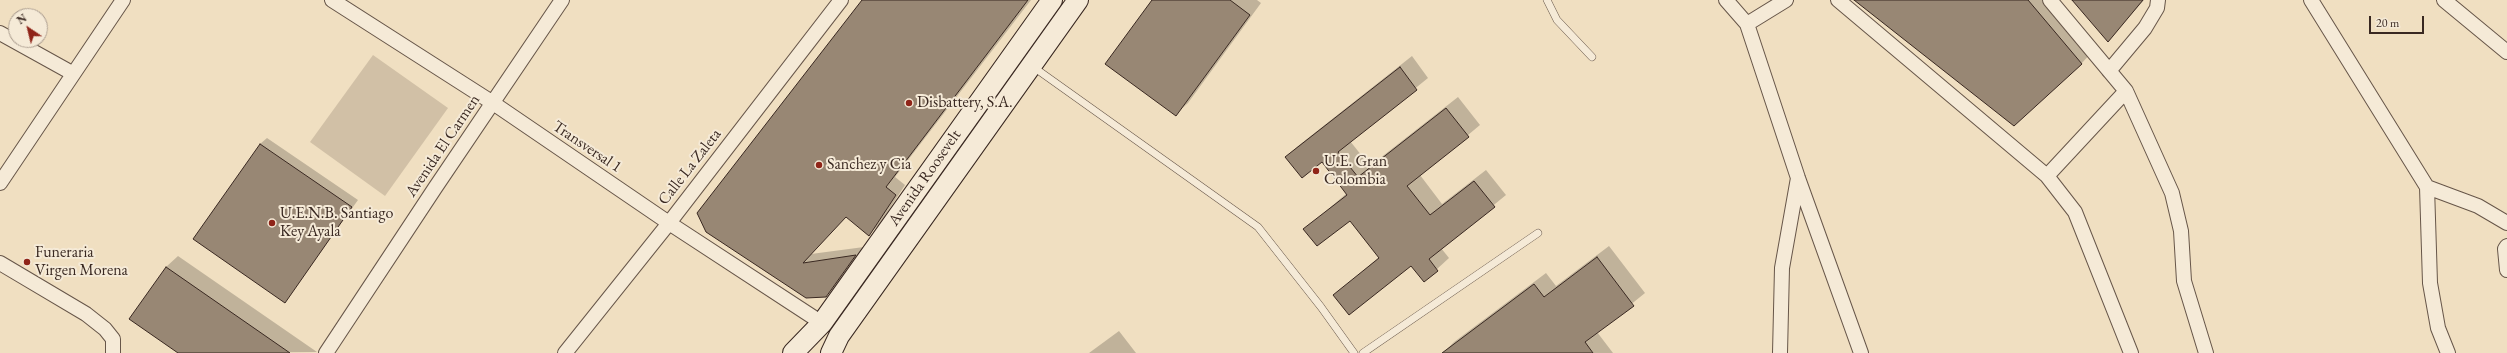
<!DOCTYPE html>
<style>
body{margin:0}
#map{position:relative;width:2507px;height:353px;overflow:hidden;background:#f0dfc1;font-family:"EB Garamond",serif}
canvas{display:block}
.north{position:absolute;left:8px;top:8px;width:40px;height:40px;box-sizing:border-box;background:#f5ead7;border:1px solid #aa9c8e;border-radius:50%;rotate:325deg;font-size:11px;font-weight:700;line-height:16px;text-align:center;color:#392821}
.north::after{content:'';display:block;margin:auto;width:14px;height:18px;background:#8f2418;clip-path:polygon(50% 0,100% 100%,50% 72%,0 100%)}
.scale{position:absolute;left:2369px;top:16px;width:55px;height:18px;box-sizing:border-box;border:2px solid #392821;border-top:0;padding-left:5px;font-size:12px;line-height:14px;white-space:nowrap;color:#392821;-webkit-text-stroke:3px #f5ead7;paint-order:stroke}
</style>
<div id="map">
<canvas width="2507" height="353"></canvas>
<div class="north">N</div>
<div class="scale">20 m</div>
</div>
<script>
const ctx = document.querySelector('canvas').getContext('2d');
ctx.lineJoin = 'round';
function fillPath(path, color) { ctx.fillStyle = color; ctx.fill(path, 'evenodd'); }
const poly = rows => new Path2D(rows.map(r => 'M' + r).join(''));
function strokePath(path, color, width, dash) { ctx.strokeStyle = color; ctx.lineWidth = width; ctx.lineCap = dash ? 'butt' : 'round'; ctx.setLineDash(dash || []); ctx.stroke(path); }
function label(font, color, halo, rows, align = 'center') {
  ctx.font = font + ' "EB Garamond",serif'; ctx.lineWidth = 4; ctx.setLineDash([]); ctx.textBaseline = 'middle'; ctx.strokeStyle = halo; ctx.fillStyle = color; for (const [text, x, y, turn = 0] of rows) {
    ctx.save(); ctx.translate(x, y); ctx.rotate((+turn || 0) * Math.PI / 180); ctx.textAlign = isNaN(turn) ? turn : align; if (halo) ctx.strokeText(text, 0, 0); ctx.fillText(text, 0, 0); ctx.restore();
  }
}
fillPath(poly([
 [373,55,448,108,385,196,310,142]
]), '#d1c0a6');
fillPath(poly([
 [864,0,1031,0,895,177,905,185,879,225,869,234,846,216,811,254,864,247,836,286,826,296,707,232],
 [1153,0,1257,0,1261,3,1188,103,1176,114],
 [1856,0,2049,0,2092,52,2081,64],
 [2073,0,2144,0,2108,41],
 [1412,56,1428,78,1350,141,1370,166,1458,97,1480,125,1420,175,1442,204,1486,170,1506,195,1441,248,1449,258,1424,281,1412,265,1335,295,1379,257,1350,219,1305,229,1347,193,1322,161,1286,157,1298,146],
 [267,138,358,200,285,301,260,144],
 [1609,246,1645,293,1597,332,1613,353,1443,353,1454,342,1546,273,1556,286],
 [178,256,317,352,179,353,166,267],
 [1119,331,1136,353,1089,353]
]), '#0003');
const building = poly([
 [862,0,1028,0,886,187,896,195,869,236,846,217,803,263,856,255,826,297,806,298,706,232,697,213,862,0],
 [1152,0,1230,0,1250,15,1176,116,1105,64,1152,0],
 [1854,0,2028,0,2082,64,2014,126,1854,0],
 [2072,0,2143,0,2108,42,2072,0],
 [1400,67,1417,90,1338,152,1358,177,1446,108,1469,137,1407,186,1430,215,1474,181,1495,207,1429,259,1438,271,1424,282,1411,266,1349,315,1333,295,1379,258,1350,221,1317,246,1303,229,1347,195,1322,162,1302,178,1285,157,1400,67],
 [260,144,352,207,285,303,193,239,260,144],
 [1597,257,1634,306,1585,342,1593,353,1442,353,1534,284,1544,297,1597,257],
 [166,267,290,353,178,353,129,319,166,267]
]);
fillPath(building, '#988774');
strokePath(building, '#392821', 1);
const lane = poly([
 [1547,0,1557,20,1592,57],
 [1032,66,1258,227,1321,307,1354,353],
 [1363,353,1538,233]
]);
const street = poly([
 [332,0,493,103,669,223,822,323],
 [1726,0,1747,24,1798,178,1861,353],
 [1838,0,2047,176,2075,212,2131,353],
 [2050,0,2126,91,2172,193,2181,231,2184,281,2206,353],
 [2311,0,2427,187,2430,283,2438,328,2448,353],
 [2444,0,2507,52],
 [1747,24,1786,0],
 [0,33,72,73],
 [2109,71,2145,28,2157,8,2158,0],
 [2047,176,2126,91],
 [0,183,123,0],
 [2427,187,2478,206,2507,223],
 [2507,246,2505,249,2507,270],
 [0,263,86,314,105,329,113,339,113,353],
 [326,353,435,188,562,0],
 [565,353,669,223,841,0],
 [1780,353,1782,268,1798,178]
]);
const secondary = poly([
 [793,353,822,323,1052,0],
 [831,353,839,336,1078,0]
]);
strokePath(lane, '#675649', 8);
strokePath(street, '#675649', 16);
strokePath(secondary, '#392821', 22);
strokePath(lane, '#f5ead7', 7);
strokePath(street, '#f5ead7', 14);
strokePath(secondary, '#f5ead7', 20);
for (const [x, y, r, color] of [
 [909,103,4,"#8f2418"],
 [819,165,4,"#8f2418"],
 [1316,171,4,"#8f2418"],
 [272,223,4,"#8f2418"],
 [27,262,4,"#8f2418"]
]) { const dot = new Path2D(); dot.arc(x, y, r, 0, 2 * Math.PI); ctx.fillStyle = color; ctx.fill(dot); strokePath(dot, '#f5ead7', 1.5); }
label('16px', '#392821', '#f5ead7', [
 ["Disbattery, S.A.",917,103],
 ["U.E. Gran",1324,162],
 ["Colombia",1324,180],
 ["Sanchez y Cia",827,165],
 ["U.E.N.B. Santiago",280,214],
 ["Key Ayala",280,232],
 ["Funeraria",35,253],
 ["Virgen Morena",35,271]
], 'left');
label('16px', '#392821', '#f5ead7', [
 ["Avenida El Carmen",443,146,-56],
 ["Transversal 1",587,147,34],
 ["Calle La Zaleta",690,167,-52],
 ["Avenida Roosevelt",925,178,-55]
]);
</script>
